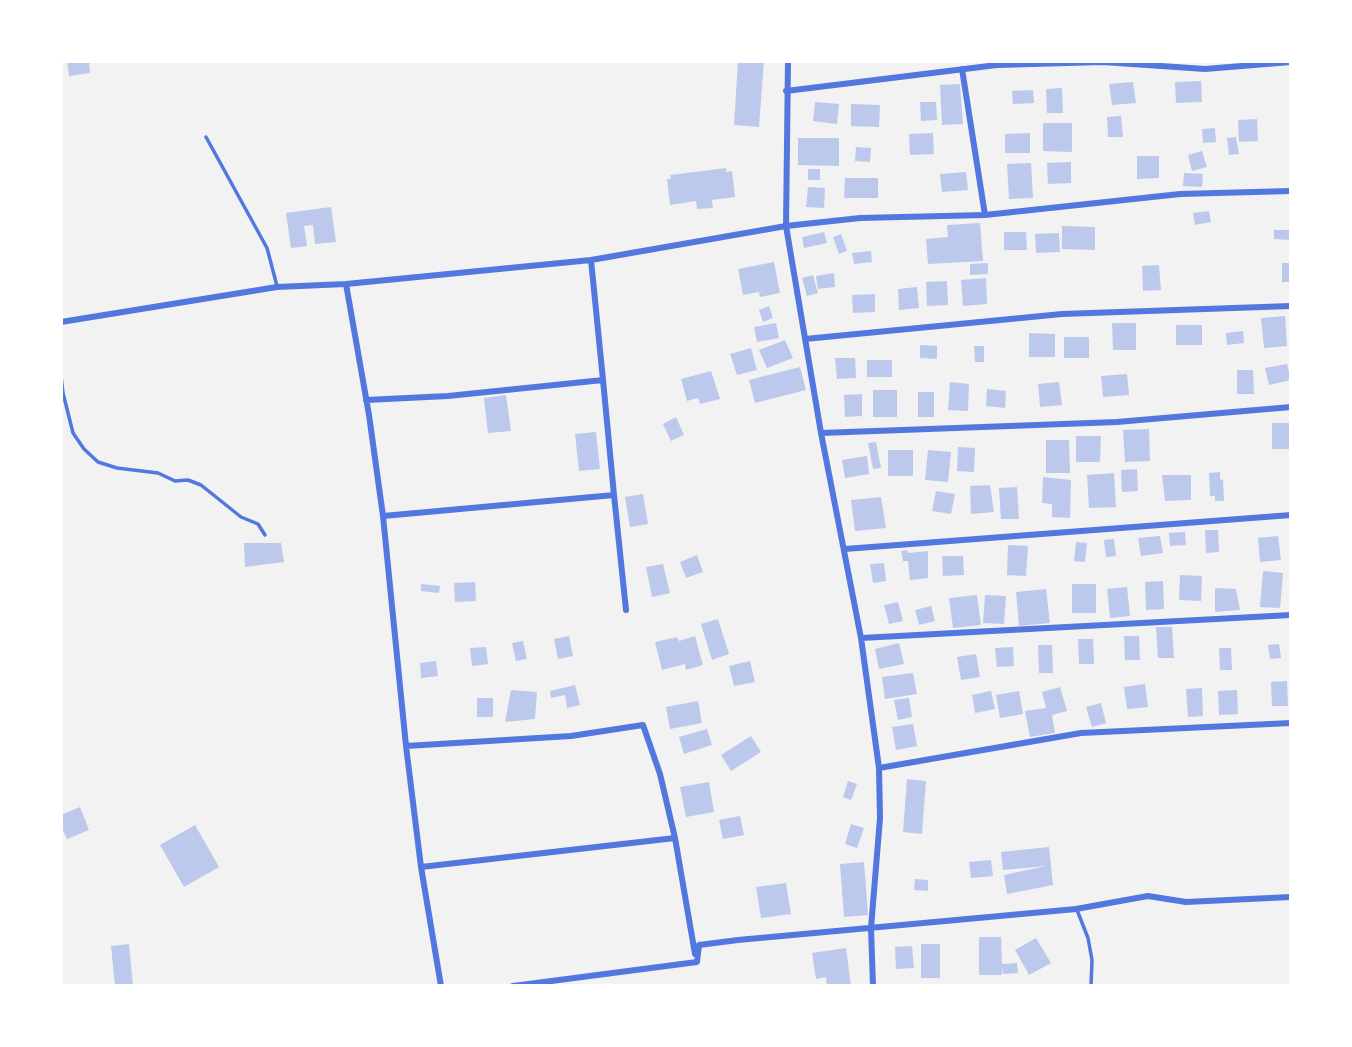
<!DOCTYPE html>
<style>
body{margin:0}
#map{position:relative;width:1352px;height:1047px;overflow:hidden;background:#f2f2f2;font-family:Manrope,sans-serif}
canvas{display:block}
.frame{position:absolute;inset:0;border:63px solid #fff;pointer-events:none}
</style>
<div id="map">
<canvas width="1352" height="1047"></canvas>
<div class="frame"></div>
</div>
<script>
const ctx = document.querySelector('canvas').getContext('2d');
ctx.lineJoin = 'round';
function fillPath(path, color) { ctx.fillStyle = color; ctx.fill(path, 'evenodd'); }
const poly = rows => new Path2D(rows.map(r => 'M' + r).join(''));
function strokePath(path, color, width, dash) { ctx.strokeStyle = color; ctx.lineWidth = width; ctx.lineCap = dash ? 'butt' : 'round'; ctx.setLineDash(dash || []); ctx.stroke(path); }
fillPath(poly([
 [67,61,89,61,90,73,69,76],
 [738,61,764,61,759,127,734,125],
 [1201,81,1202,102,1176,103,1175,82],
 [1133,82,1136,103,1112,105,1109,84],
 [960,84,963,124,942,125,940,85],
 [1062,88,1063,113,1047,113,1046,89],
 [1033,90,1034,103,1013,104,1012,91],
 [815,102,839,104,837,124,813,121],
 [920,102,936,102,937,120,921,121],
 [851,104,880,105,879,127,851,126],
 [1121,116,1123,137,1108,137,1107,117],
 [1257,119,1258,141,1239,142,1238,120],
 [1043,123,1072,123,1072,152,1043,151],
 [1215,128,1216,142,1203,143,1202,129],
 [933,133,934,154,910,155,909,134],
 [1030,133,1030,153,1005,153,1005,134],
 [1236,137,1239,154,1229,155,1227,138],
 [798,138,839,138,839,166,798,165],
 [856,147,871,148,870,162,855,161],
 [1202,151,1207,167,1192,171,1188,155],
 [1137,156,1159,156,1159,178,1137,179],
 [1071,162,1071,183,1048,184,1047,163],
 [1031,163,1033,198,1009,199,1007,164],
 [726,168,726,172,732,171,735,197,712,200,713,208,697,209,696,201,670,205,667,179,671,179,670,175],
 [808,169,820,169,820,180,808,180],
 [966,172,968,190,942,192,940,174],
 [1184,173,1203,174,1202,187,1183,186],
 [845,178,878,178,878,198,844,198],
 [808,187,825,188,824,208,806,207],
 [331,207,336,242,315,244,313,225,304,226,307,246,291,248,286,213],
 [1209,211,1211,222,1195,225,1193,213],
 [980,223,983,261,928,264,926,239,948,237,947,225],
 [1062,226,1095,227,1095,250,1062,249],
 [1274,230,1291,230,1291,240,1274,239],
 [824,232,827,243,804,248,802,237],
 [1004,232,1026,232,1027,250,1004,250],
 [1059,233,1060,252,1036,253,1035,234],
 [841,234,847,251,839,254,833,237],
 [871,251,872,262,854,264,852,253],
 [774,262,780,293,760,297,759,292,743,295,738,269],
 [988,263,988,274,970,275,970,264],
 [1282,263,1291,263,1291,282,1282,282],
 [1159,265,1161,290,1143,291,1142,266],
 [834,273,835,287,818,289,816,276],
 [813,275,818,293,807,296,802,278],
 [986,278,987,304,963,306,961,280],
 [947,281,948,305,927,306,926,282],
 [917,287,919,308,899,310,898,289],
 [875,294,875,312,853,313,852,295],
 [769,306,773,318,763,322,759,310],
 [1285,316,1287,346,1264,348,1261,318],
 [776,323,779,338,757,342,754,327],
 [1112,323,1136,323,1136,350,1113,350],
 [1176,325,1202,325,1202,345,1176,345],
 [1243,331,1244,343,1227,345,1226,333],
 [1029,333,1055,334,1055,357,1029,357],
 [1064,337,1089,337,1089,358,1064,358],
 [785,340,793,358,767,368,759,350],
 [920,345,937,346,937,359,920,358],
 [974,346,984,346,984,362,975,362],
 [751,348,757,370,737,375,730,354],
 [835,358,855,358,856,378,837,379],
 [867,360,892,360,892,377,867,377],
 [1287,364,1291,380,1269,385,1265,368],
 [800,367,806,390,755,403,749,380],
 [1237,370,1253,370,1254,394,1237,394],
 [711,371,720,399,700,404,698,398,687,401,681,379],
 [1127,374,1129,395,1103,397,1101,376],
 [950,382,969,384,968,411,948,410],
 [1059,382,1062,405,1040,407,1038,384],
 [987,389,1006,391,1005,408,986,406],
 [873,390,897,390,897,417,873,417],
 [918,392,934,392,934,417,918,417],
 [862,394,862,416,845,417,844,395],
 [506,395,511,431,488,433,484,398],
 [676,417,684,435,671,441,663,424],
 [1272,423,1291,423,1291,449,1272,449],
 [1149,429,1150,461,1125,462,1123,430],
 [596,432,600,469,579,471,575,434],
 [1076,436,1101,436,1100,462,1076,462],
 [1046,440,1069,440,1070,473,1046,473],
 [876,442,881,468,873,469,868,443],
 [958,447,975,448,974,472,957,471],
 [888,450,913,450,913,476,888,476],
 [928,450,951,452,948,482,925,480],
 [867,456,869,474,845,478,842,460],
 [1137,469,1138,491,1122,492,1121,470],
 [1220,472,1220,479,1223,480,1224,501,1215,501,1215,496,1210,496,1209,473],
 [1114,473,1116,507,1089,508,1087,475],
 [1162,475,1191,475,1191,500,1165,501],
 [1043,477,1071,480,1070,518,1052,517,1052,504,1042,503],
 [990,485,994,512,971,514,970,486],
 [1017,487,1019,519,1001,519,999,488],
 [936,491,955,494,951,514,932,511],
 [643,494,648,524,630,527,625,497],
 [881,497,886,528,855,531,851,500],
 [1205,530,1218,530,1219,552,1206,553],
 [1185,532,1186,545,1170,546,1169,533],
 [1160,536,1163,553,1141,556,1138,538],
 [1278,536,1281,560,1260,562,1258,538],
 [1114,539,1116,556,1106,557,1104,540],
 [1076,542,1087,543,1085,562,1074,561],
 [244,543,281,543,284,562,245,567],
 [1008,545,1028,546,1026,576,1007,575],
 [907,550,908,553,928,551,928,578,910,580,908,561,903,561,901,551],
 [697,555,703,572,686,578,680,562],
 [942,556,963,556,964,575,943,576],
 [884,563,886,581,873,583,870,564],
 [663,564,670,593,652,597,646,567],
 [1263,571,1283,573,1280,608,1260,607],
 [1180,575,1202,576,1201,601,1179,600],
 [1163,581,1164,609,1146,610,1145,582],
 [475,582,476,601,455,602,454,583],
 [421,584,440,586,439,593,421,591],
 [1072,584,1096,584,1096,613,1072,613],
 [1127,587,1130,616,1110,618,1107,589],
 [1215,588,1236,589,1240,610,1215,612],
 [1046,589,1050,623,1019,626,1016,592],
 [977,595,981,625,953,628,949,598],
 [985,595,1006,596,1004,624,983,623],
 [898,602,903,621,889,624,884,605],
 [931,606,935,621,919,625,915,610],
 [718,619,729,654,712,660,701,624],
 [1156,627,1172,627,1174,658,1158,658],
 [569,636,573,656,558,659,554,639],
 [695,636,703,665,686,670,685,664,662,670,655,642,677,637,679,641],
 [1124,636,1139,636,1140,660,1125,660],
 [1078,639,1093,639,1094,664,1079,664],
 [523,641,527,659,516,661,512,643],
 [899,643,904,664,879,669,875,649],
 [1279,644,1281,658,1270,659,1268,645],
 [1038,645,1052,645,1053,673,1039,673],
 [486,647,488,664,472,666,470,648],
 [1013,647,1014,666,997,667,995,648],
 [1219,648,1231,648,1232,670,1220,670],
 [976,654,980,677,961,680,957,657],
 [436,661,438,676,421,678,420,663],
 [750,661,755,682,734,686,729,666],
 [913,673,917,694,885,699,882,677],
 [1287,681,1288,706,1272,706,1271,682],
 [1145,684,1148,707,1127,709,1124,687],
 [575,685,580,705,567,708,565,695,551,698,550,691],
 [1060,687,1067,711,1052,715,1055,733,1030,737,1025,711,1046,708,1042,692],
 [1202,688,1203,716,1188,717,1186,689],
 [511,690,537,692,535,719,505,722],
 [1237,690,1238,714,1219,715,1218,691],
 [991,691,995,709,975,713,972,695],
 [1019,691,1023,714,1000,718,996,695],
 [477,698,493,698,493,717,477,717],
 [909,698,912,717,898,720,894,700],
 [698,701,702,723,670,729,666,707],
 [1101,703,1106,723,1092,727,1086,707],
 [913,724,917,746,896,750,892,727],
 [707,729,712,745,684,754,679,737],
 [751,736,761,752,731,771,721,755],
 [907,779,926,781,922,834,903,832],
 [848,781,857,784,851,800,843,797],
 [709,782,714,812,686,817,680,787],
 [80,807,89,830,67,839,61,826,61,815],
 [740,816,744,835,723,839,719,820],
 [851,824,864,828,857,848,845,844],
 [195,825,219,867,184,887,160,845],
 [1049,847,1053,885,1007,894,1004,875,1046,866,1003,870,1001,852],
 [991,860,993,876,971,878,969,862],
 [864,862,868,915,844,917,840,864],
 [915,879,928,880,928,891,914,890],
 [786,883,791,914,761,918,756,887],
 [979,937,1001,937,1002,964,1017,963,1018,973,1003,974,1002,967,1002,975,979,975],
 [1036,938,1051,963,1029,975,1015,950],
 [129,944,133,986,115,986,111,946],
 [921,944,940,944,940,978,921,978],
 [912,946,914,968,896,969,895,947],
 [846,948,851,986,827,986,826,977,816,979,812,953]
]), '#bdc9ec');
strokePath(poly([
 [206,137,267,248,277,286],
 [61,376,63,393,73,433,84,449,98,462,117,468,158,473,175,481,188,480,201,485,241,517,258,524,265,535],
 [1077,910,1088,938,1092,960,1091,986]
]), '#5277de', 3.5);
strokePath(poly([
 [788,61,786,226,821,433,861,638,879,768,880,818,871,928,873,986],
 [962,69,985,215],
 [786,91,997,65,1103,62,1205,69,1291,62],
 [591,260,603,380],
 [346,284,369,415,383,516,406,746,421,867,441,986],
 [61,322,277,287,346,284,591,260,786,226,860,218,985,215,1180,194,1291,191],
 [805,339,1062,314,1291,306],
 [366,400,448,396,603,380,614,495],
 [821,433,1117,422,1291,407],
 [383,516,614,495,626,610],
 [845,549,1291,515],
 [861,638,1291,615],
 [406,746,571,736,643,725,660,774,675,838],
 [879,768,1081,733,1291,723],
 [421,867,675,838,695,954],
 [513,986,697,962,699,945,738,940,1076,909,1148,896,1186,902,1291,897]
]), '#5277de', 6);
</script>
